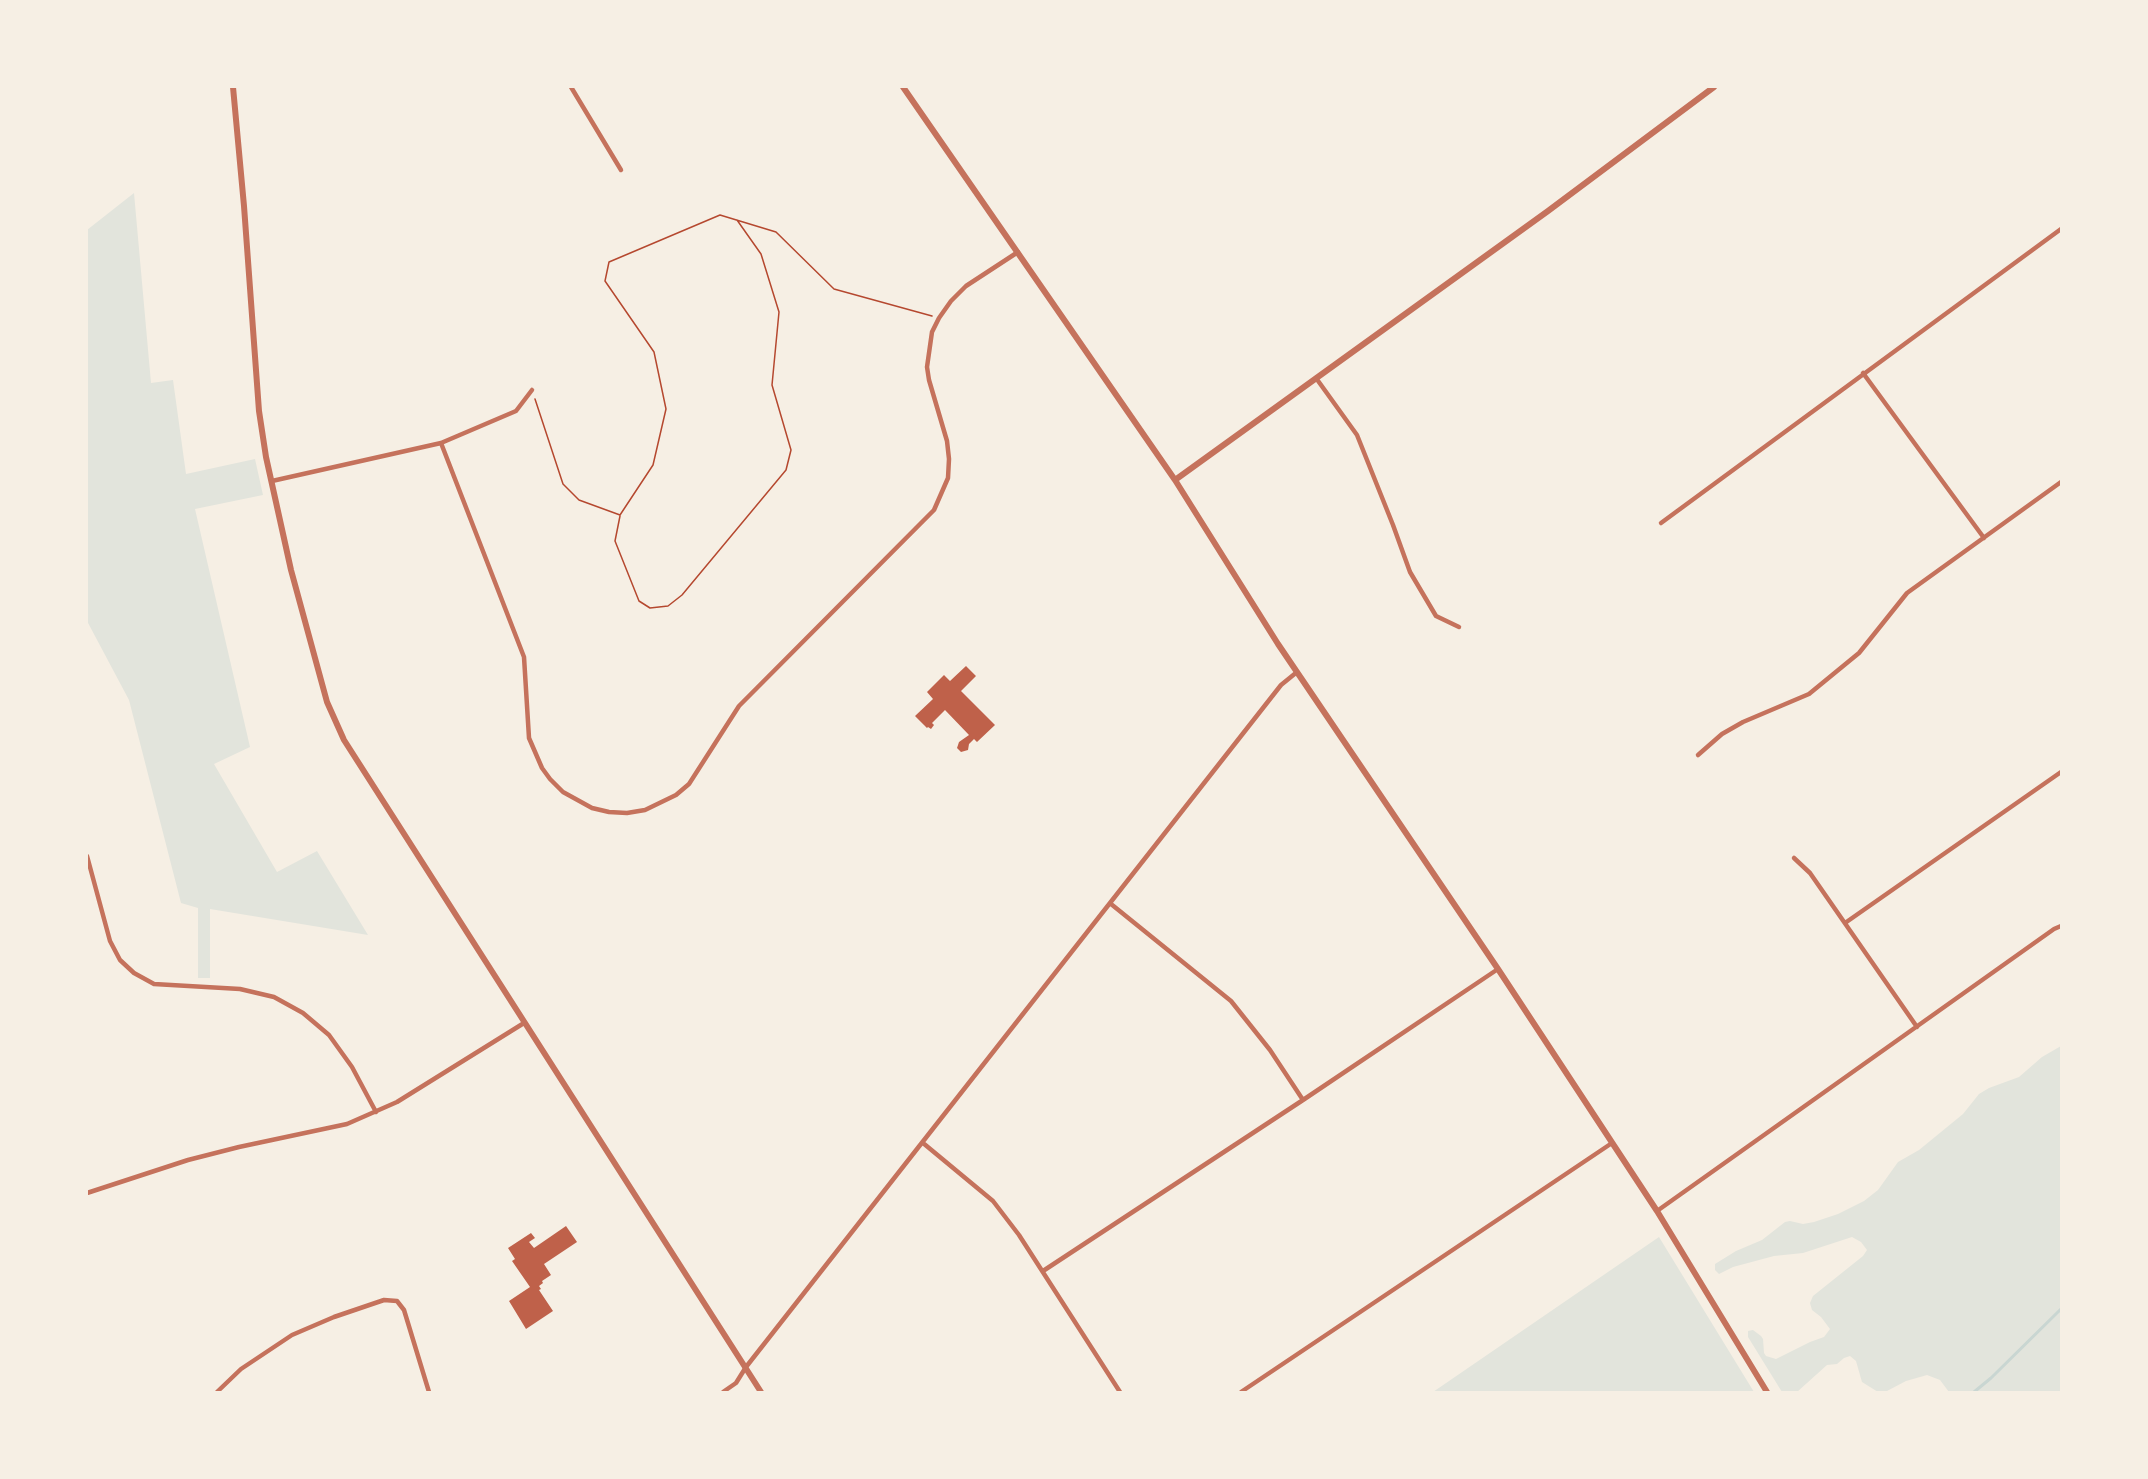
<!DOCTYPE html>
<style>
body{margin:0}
#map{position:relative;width:2148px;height:1479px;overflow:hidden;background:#f6efe4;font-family:"Work Sans",sans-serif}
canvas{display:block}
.frame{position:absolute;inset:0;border:88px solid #f6efe4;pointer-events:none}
</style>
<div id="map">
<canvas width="2148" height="1479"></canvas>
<div class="frame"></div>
</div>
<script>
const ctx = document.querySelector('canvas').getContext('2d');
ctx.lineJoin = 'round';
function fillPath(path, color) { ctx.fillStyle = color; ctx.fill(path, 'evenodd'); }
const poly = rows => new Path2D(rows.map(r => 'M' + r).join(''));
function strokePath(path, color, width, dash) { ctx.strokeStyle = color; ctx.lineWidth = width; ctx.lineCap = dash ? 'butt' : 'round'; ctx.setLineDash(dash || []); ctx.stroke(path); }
fillPath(poly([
 [134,193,151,383,173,380,186,474,255,459,263,495,195,509,250,747,214,764,277,872,317,851,368,935,210,909,210,978,198,978,198,908,181,903,129,700,87,621,87,230],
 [2061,1046,2061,1392,1949,1392,1940,1380,1927,1375,1906,1381,1887,1391,1878,1392,1862,1382,1856,1361,1850,1356,1844,1358,1837,1364,1827,1365,1797,1392,1782,1392,1748,1337,1748,1331,1753,1330,1761,1336,1763,1339,1764,1353,1766,1356,1776,1359,1810,1342,1824,1337,1830,1329,1821,1317,1812,1310,1810,1303,1813,1296,1863,1256,1867,1250,1861,1242,1852,1237,1803,1253,1774,1256,1733,1267,1719,1274,1715,1270,1715,1264,1736,1251,1762,1240,1785,1222,1790,1221,1803,1224,1814,1222,1838,1214,1864,1201,1878,1190,1898,1162,1919,1150,1963,1114,1979,1094,1989,1088,2019,1077,2042,1057],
 [1659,1237,1754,1392,1433,1392]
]), '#e2e4dc');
strokePath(poly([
 [1974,1392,1991,1378,2061,1309]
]), '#c9d6d2', 3);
fillPath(poly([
 [966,666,976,676,961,691,995,725,977,742,974,739,969,744,968,750,961,752,957,748,959,742,969,735,945,710,932,723,934,725,931,729,928,727,927,728,915,716,933,699,927,692,944,675,950,681],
 [566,1226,577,1242,544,1264,551,1275,542,1281,543,1283,539,1286,541,1289,539,1290,553,1311,526,1329,509,1301,530,1287,512,1261,515,1259,508,1248,531,1233,535,1238,529,1242,534,1248]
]), '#bf614a');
strokePath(poly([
 [535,399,563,484,579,500,620,515,653,465,666,409,654,352,605,281,609,262,720,215,776,232,834,289,932,316],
 [620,516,615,541,639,601,650,608,668,606,682,595,786,470,791,450,772,385,779,312,761,254,737,220]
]), '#b5482f', 1.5);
strokePath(poly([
 [571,87,621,170],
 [1863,373,1984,538],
 [1316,378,1357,435,1393,525,1410,572,1436,616,1459,627],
 [441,443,524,657,529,738,542,768,550,779,563,792,592,808,609,812,627,813,645,810,676,795,689,784,739,706,934,510,948,478,949,459,947,441,929,380,927,367,932,332,939,318,951,301,966,286,1018,252],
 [272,481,441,443,516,411,532,390],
 [1661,523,2061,229],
 [1698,755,1722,734,1743,722,1809,694,1859,653,1907,593,2061,482],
 [87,856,110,941,120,960,134,973,154,984,240,989,274,997,303,1013,329,1035,352,1067,376,1112],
 [1794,858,1810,873,1917,1027],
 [1111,904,1231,1001,1270,1050,1303,1100],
 [1845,923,2061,772],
 [923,1143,993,1201,1019,1235,1120,1392],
 [87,1193,188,1160,239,1147,347,1124,397,1102,524,1023],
 [1657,1211,2054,929,2061,926],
 [1043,1271,1303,1100,1498,969],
 [217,1392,241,1369,292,1335,334,1317,384,1300,397,1301,404,1310,429,1392],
 [723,1392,736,1383,746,1367,1281,685,1297,672],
 [1241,1392,1612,1143]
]), '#c5725c', 4.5);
strokePath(poly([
 [233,87,244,206,259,411,266,457,291,570,327,702,344,740,761,1392],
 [903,87,1175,480,1278,644,1498,969,1657,1211,1767,1392],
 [1175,480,1548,211,1714,87]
]), '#c5725c', 6);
</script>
